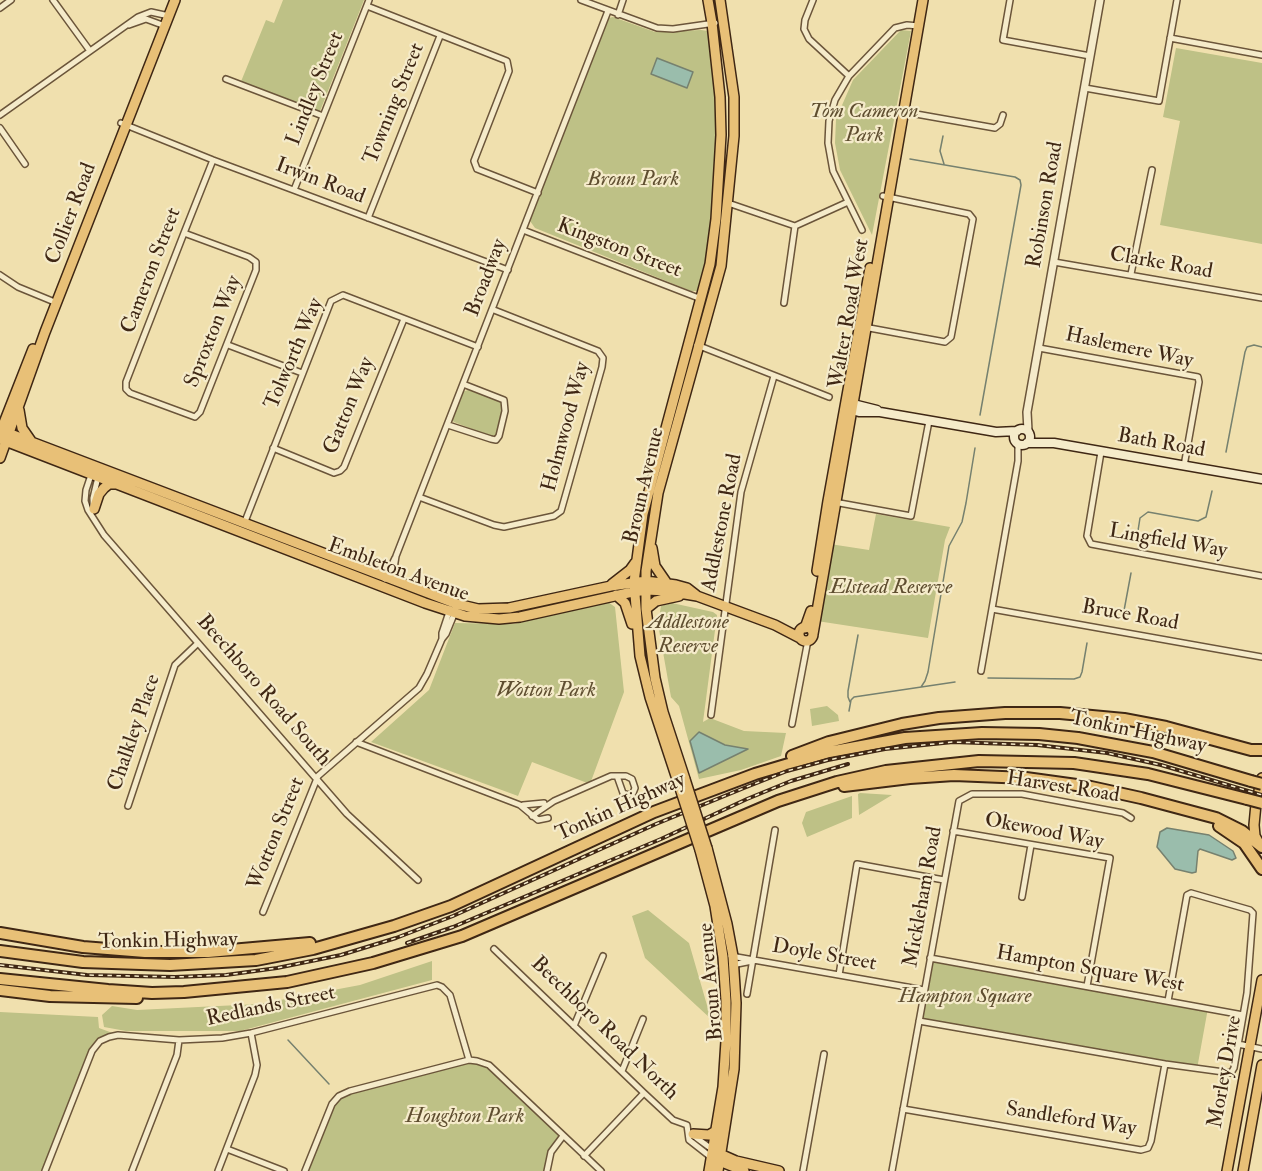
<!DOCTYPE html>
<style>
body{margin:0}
canvas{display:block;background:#f0e0ae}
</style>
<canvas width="1262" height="1171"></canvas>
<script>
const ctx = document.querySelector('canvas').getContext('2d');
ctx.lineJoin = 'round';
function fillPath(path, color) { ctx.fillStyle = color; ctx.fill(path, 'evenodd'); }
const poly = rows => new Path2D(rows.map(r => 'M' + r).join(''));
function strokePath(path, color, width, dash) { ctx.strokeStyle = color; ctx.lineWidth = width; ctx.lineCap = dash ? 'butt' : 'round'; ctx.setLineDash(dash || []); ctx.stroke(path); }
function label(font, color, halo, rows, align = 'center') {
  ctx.font = font + ' "IM FELL Double Pica",serif'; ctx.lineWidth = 4.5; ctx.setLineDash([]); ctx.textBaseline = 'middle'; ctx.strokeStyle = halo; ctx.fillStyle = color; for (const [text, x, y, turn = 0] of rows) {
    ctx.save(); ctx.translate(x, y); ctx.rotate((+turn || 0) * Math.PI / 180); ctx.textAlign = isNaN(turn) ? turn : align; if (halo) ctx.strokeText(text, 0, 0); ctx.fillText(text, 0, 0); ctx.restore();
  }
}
fillPath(poly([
 [283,0,364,0,320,111,317,114,240,84,266,20,274,23],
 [613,17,655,32,701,30,708,31,712,37,718,104,715,183,706,268,699,291,691,291,535,228,530,221,608,18],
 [901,30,911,31,872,235,840,170,835,143,836,119,853,80],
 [1176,48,1262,63,1262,244,1160,225,1180,121,1163,117],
 [468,390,502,402,504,405,496,435,490,436,454,422,452,420,462,392],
 [876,514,950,527,945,540,928,638,817,621,830,544,869,550],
 [608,602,615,607,624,692,590,784,532,762,518,796,371,742,429,690,455,623,514,624],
 [672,603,713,612,717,615,703,722,710,718,744,731,786,733,781,756,741,770,699,779,679,706,671,697,658,624,661,606],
 [827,706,838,715,839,721,812,726,810,709],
 [860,793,892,795,859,815,858,794],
 [852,796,852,818,807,837,802,823,806,812],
 [648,910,689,943,711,1019,645,958,632,916],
 [930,958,1208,1008,1197,1069,919,1021],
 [432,961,432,980,240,1031,126,1031,104,1027,102,1015,112,1006,137,1010,259,1004,360,985],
 [0,1012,98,1017,99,1028,118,1035,97,1044,45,1171,0,1171],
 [469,1060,484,1062,563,1136,553,1149,547,1171,305,1171,332,1104,339,1096]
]), '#bec186');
const water = poly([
 [657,58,693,72,687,88,651,74,657,58],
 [699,732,725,745,748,749,699,773,690,741,699,732],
 [1167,828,1209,835,1233,851,1236,858,1232,860,1200,849,1198,851,1196,872,1192,873,1175,869,1157,847,1160,832,1167,828]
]);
fillPath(water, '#9abdac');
strokePath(water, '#76816f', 1.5);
strokePath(poly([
 [943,136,940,151,944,164],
 [910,159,1015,177,1020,180,1021,185,980,415],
 [1226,452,1245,352,1247,347,1254,345,1262,347],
 [1137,537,1140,518,1148,512,1198,521,1206,517,1212,491],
 [1123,616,1131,573],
 [988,678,1074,679,1080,677,1082,672,1087,643],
 [921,687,925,681,928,672,949,546,962,522,966,503,975,448],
 [850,702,848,697,848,691,858,635],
 [849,711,851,700,854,697,955,682],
 [288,1040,329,1084]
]), '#76816f', 1.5);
const minor = poly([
 [53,0,90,51],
 [581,0,657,28,673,29,715,23],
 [813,0,805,20,804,29,809,39,849,76],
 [1010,0,1003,40,1090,56],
 [367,6,507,61,509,71,474,161,477,169,538,193],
 [0,8,11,0],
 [618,15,623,0],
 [129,25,146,19,165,26],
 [1170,38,1262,55],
 [226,79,323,116],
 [1085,88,1159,101,1177,0],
 [899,111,995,128,1000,124,1003,115],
 [0,115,138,17,151,12,169,16],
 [121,123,213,160,508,270],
 [0,128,25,164],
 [294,190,369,0],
 [728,203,795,226,848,202],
 [368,218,440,36],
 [523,230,696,297,701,297],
 [862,230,833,171,828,143,829,121,835,100,849,76,895,28,907,25,919,26],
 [184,233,249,257,256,262,256,270,200,412,195,417,130,393,126,389,126,382,184,233,213,160],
 [1054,262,1262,298],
 [1131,274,1152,170],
 [0,275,18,287,57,303],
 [784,303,795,226],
 [864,327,945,342,951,337,973,219,969,214,883,196],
 [228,345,302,373],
 [697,345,829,397],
 [1039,348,1198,377,1199,382,1184,466],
 [448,425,491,439,496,440,499,436,505,411,504,400,463,384],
 [273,448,334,473,340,471,344,467,404,319],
 [1101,452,1087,536,1091,544,1262,576],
 [92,472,86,490,85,501,88,510,104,535,347,814,418,880],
 [419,497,494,525,504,527,554,516,561,511,602,367,603,358,598,351,494,310],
 [834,502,911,516,929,421],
 [93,506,93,498,98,477],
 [244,524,331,301,343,295,478,347],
 [385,579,395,558],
 [392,581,396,556,608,11],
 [992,609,1262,657],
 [442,639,442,633,450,609],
 [981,671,1018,461,1018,444],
 [711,715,741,492,774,376],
 [792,724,808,640],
 [356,742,520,805,538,820,548,818],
 [523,805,544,803],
 [128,806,175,665,197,644],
 [532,816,554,801,611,776,626,776,632,779,635,788,633,793,628,795,623,793,617,776],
 [953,831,1110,858,1087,986],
 [1022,897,1031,845],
 [263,912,318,776,419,688,427,674,442,639,446,634,455,612],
 [494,949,644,1093,673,1120,687,1125,689,1140,712,1158],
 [731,956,924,990],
 [930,958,1243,1015],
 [732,965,752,961],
 [839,975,857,864,944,880],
 [747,994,775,830],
 [919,1021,1165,1064,1231,1073,1234,1068,1247,993,1253,913,1250,910,1191,893,1187,895,1168,1001],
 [574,1026,603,956],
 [1238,1044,1262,1049],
 [622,1071,643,1019],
 [903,1109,1141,1150,1148,1148,1151,1141,1165,1064],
 [694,1136,713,1150],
 [227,1149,284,1171],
 [584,1156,644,1093],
 [45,1171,92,1051,100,1041,109,1037,118,1035,179,1040,222,1038,251,1033,437,985,442,987,450,995,469,1060],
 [132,1171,177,1055,179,1040],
 [218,1171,255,1075,257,1065,251,1033],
 [305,1171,332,1104,339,1096,350,1091,469,1060,477,1061,489,1065,601,1171],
 [547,1171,551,1152,563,1136],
 [803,1171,824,1054],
 [892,1171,959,801,972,794,1022,794,1123,813,1131,818]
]);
const tertiary = poly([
 [1028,431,1027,412,1100,0]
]);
const secondary = poly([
 [849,403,877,410],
 [848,409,859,412,880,412,996,432,1017,431],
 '1014 437a8 8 0 1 1 16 0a8 8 0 1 1-16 0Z',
 [1027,443,1054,443,1262,479]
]);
const primary = poly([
 [19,410,22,428,31,441],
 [0,430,457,604,478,609,509,608,611,586,646,581,676,585,687,588,696,595],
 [0,433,33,349],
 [0,439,425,603,465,616,499,619,520,617,628,593,646,590,667,591,697,596,775,625,800,638],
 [0,458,45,332,175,0],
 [94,509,99,494,104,488,109,484,117,484],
 [652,548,655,566,666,582],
 [817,571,828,501,870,268],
 [612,584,630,570,635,563],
 [616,595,625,603,632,624],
 [646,609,656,601,679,596],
 '799 634a7 7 0 1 1 14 0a7 7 0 1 1-14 0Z',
 [805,628,811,611],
 [813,634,923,0],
 [685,779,663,712,655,678,646,609,646,571,658,493,721,266,734,136,734,97,720,0],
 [678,782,650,697,640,656,634,582,643,514,710,264,716,219,721,135,720,97,712,23,708,0],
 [707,848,727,924,733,956,736,1003,734,1069,718,1171],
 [700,850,715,906,723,957,726,1001,726,1041,723,1087,709,1171],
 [693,1134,709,1135,717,1130],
 [718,1153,736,1161,779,1171],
 [717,1160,744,1171],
 [1227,1171,1262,980],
 [1243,1171,1262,1065]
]);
const trunk = poly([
 [1260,845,1255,836,1254,825,1256,804,1262,778]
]);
const motorway = poly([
 [792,756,829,742,902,724,939,718,1005,713,1060,713,1124,719,1166,727,1251,750,1262,750],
 [844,786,910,778,954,775,1026,778,1091,787,1141,798,1216,818,1242,831,1262,847],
 [1219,826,1244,843,1262,869],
 [0,933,83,947,145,952,208,952,310,943],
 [0,951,83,962,170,965,256,960,313,949,394,926,451,906,654,812,755,774,829,752,905,738,982,733,1039,734,1078,738,1153,752,1251,781],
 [0,979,108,990,152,993,184,992,287,982,373,963,462,936,778,801,837,782,886,771,979,761,1074,763,1148,774,1247,799],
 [0,990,50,996,137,998]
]);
strokePath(minor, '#6b553a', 8);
strokePath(tertiary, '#6b553a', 10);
strokePath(secondary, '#3f2714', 11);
strokePath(primary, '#3f2714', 12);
strokePath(trunk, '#3f2714', 12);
strokePath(motorway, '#3f2714', 14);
strokePath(minor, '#f5ebca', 5);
strokePath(tertiary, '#f5ebca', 7);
strokePath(secondary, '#f5ebca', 8);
strokePath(primary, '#e8c077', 9);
strokePath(trunk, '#e8c077', 9);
strokePath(motorway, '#e8c077', 10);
const rail = poly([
 [407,943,453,927,661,839,747,799,791,781,848,764],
 [0,965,87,975,175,977,226,975,277,968,341,955,396,938,453,916,656,824,744,788,787,771,828,760,885,749,953,742,1037,745,1107,753,1161,765,1262,795]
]);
strokePath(rail, '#3f2714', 4);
strokePath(rail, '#f5ebca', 1.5, [4.5]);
const primaryBridge = poly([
 [685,779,707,848],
 [678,782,700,850]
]);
const motorwayBridge = poly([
 [1251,781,1262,784],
 [1247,799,1262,803]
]);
strokePath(primaryBridge, '#3f2714', 12, []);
strokePath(motorwayBridge, '#3f2714', 14, []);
strokePath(primaryBridge, '#e8c077', 9);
strokePath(motorwayBridge, '#e8c077', 10);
label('21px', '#3f2714', '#f5ebca', [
 ["Lindley Street",316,89,-68],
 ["Towning Street",395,104,-68],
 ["Irwin Road",320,182,21],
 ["Robinson Road",1046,205,-80],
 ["Collier Road",72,214,-69],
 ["Kingston Street",619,249,21],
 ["Clarke Road",1161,264,10],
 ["Cameron Street",152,271,-69],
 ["Broadway",487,278,-69],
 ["Walter Road West",850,314,-80],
 ["Sproxton Way",214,332,-68],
 ["Haslemere Way",1129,349,12],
 ["Tolworth Way",295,354,-67],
 ["Gatton Way",350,406,-68],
 ["Holmwood Way",567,427,-75],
 ["Bath Road",1161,444,10],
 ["Broun Avenue",645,486,-77],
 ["Addlestone Road",723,523,-79],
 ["Lingfield Way",1168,542,10],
 ["Embleton Avenue",398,571,20],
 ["Bruce Road",1130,616,10],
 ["Beechboro Road South",263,691,49],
 ["Chalkley Place",135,733,-71],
 ["Tonkin Highway",1138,733,12],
 ["Harvest Road",1063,788,9],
 ["Tonkin Highway",621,808,-24],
 ["Okewood Way",1044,832,11],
 ["Wotton Street",277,834,-68],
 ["Mickleham Road",924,897,-80],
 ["Tonkin Highway",168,942,-1],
 ["Doyle Street",824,956,10],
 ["Hampton Square West",1090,970,10],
 ["Broun Avenue",712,982,-95],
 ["Redlands Street",271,1007,-12],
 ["Beechboro Road North",604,1029,44],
 ["Morley Drive",1226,1072,-80],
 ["Sandleford Way",1071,1120,9]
]);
label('italic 21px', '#5f4e30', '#f5ebca', [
 ["Tom Cameron",864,112],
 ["Park",864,136],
 ["Broun Park",633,180],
 ["Elstead Reserve",891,588],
 ["Addlestone",688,623],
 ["Reserve",688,647],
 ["Wotton Park",546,691],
 ["Hampton Square",965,997],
 ["Houghton Park",465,1117]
]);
</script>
